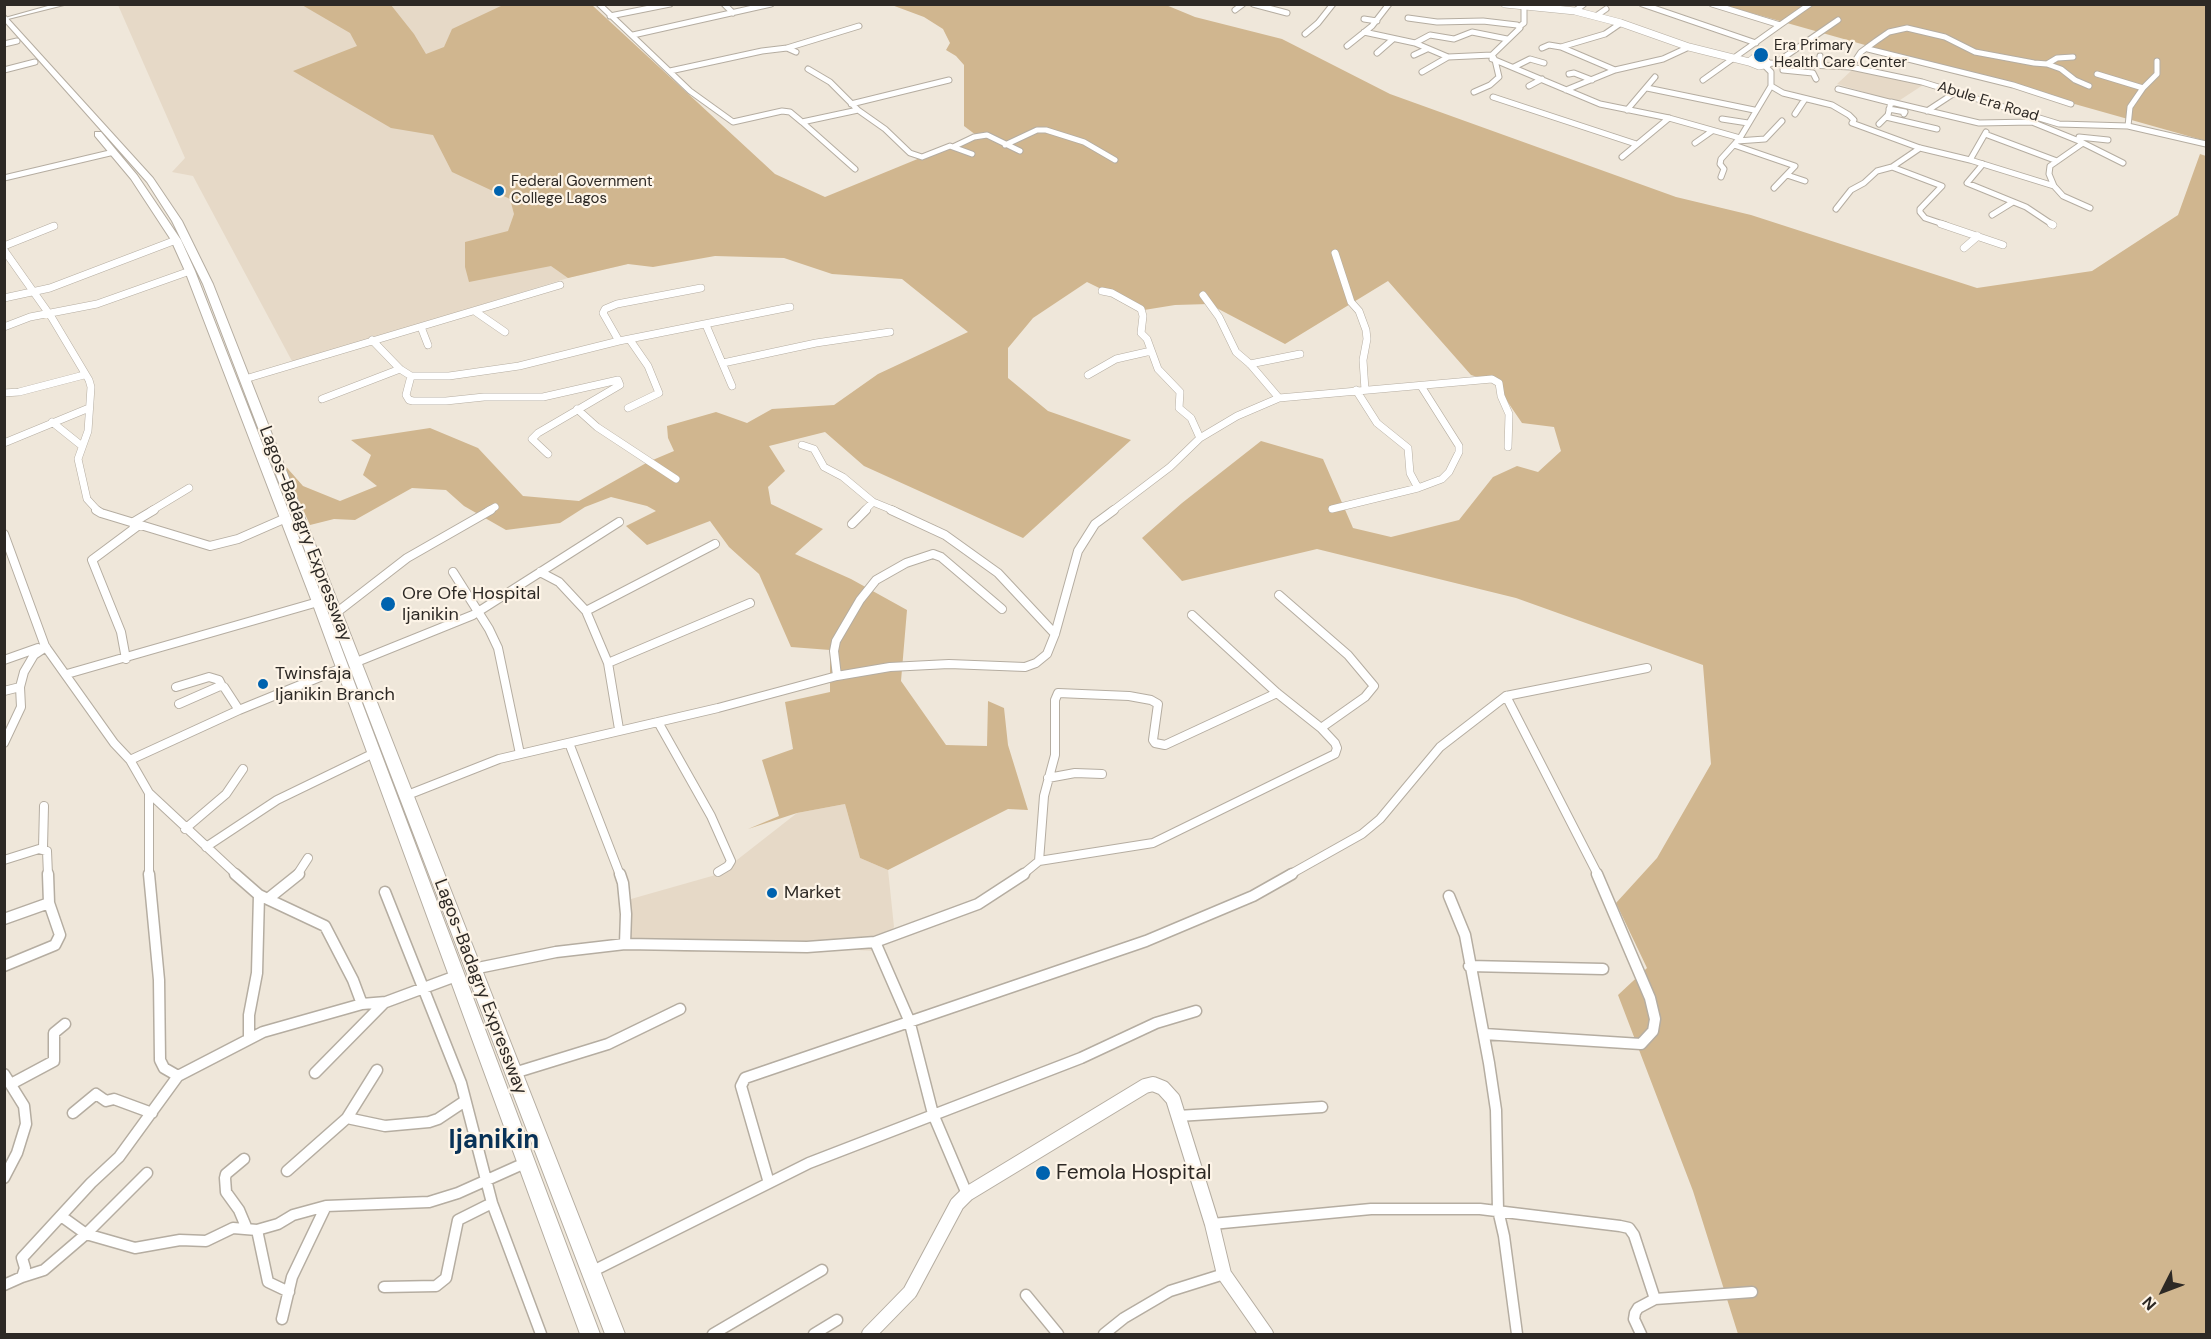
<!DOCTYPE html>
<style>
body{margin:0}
#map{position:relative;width:2211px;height:1339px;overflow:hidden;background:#efe7da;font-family:"DM Sans",sans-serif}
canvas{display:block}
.frame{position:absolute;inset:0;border:6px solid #2d2925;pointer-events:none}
.north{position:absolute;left:2133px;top:1261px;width:60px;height:60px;-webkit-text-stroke:4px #fdf4e7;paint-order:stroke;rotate:228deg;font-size:16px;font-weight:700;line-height:24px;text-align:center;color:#2d2925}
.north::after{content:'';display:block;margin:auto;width:21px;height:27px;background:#2d2925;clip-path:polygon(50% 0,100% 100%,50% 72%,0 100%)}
</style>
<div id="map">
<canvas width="2211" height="1339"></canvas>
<div class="frame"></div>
<div class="north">N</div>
</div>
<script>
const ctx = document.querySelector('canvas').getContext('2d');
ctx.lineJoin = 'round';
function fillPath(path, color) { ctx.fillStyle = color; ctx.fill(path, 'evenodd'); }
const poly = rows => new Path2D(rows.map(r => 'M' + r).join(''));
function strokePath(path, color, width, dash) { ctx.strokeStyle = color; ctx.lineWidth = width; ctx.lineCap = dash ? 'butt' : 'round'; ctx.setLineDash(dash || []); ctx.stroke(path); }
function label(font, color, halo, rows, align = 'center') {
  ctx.font = font + ' "DM Sans",sans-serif'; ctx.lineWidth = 4.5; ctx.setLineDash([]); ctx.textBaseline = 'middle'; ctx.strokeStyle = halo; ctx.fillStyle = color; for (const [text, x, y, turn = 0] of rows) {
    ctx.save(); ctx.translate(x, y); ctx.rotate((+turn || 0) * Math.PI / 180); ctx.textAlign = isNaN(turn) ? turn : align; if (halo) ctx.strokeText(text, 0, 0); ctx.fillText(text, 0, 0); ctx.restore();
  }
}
fillPath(poly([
 [118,5,592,5,628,264,568,278,293,363,193,176,172,172,185,158],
 [1852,70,1867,71,1923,85,1897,102,1837,84],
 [845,804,860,858,888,870,894,927,876,951,840,949,690,952,668,951,647,946,625,950,615,949,561,954,503,970,498,960,620,940,623,906,612,867,631,899,719,874,797,813]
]), '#e6d9c7');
fillPath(poly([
 [889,4,1166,5,1195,17,1282,39,1390,94,1676,197,1751,215,1977,288,2092,271,2178,215,2200,154,2206,156,2206,1334,1738,1334,1693,1191,1618,995,1647,968,1616,903,1657,858,1711,764,1703,665,1516,598,1317,549,1182,581,1142,538,1182,503,1261,441,1323,459,1353,528,1391,537,1459,520,1493,477,1517,466,1538,472,1561,451,1554,427,1522,423,1494,382,1471,375,1388,281,1285,344,1209,304,1175,305,1144,310,1087,282,1033,318,1008,348,1008,378,1048,411,1131,440,1023,538,864,466,825,432,769,446,785,471,768,487,771,504,823,529,795,554,851,579,907,610,901,681,946,745,987,746,988,701,1004,708,1008,745,1028,810,1008,809,888,870,860,858,845,804,797,813,748,829,779,816,762,760,793,749,785,702,830,692,830,650,791,647,759,574,729,547,710,521,647,545,626,526,656,511,647,506,611,497,585,507,560,523,506,530,464,506,446,490,412,488,355,520,334,519,310,525,281,461,303,486,340,501,377,486,363,475,371,455,351,440,430,428,478,448,523,496,579,501,648,462,674,451,668,438,667,426,716,412,747,423,772,409,834,405,878,374,968,332,902,279,832,274,784,258,715,256,653,267,628,264,568,278,551,266,469,282,465,267,465,242,508,231,514,214,510,199,452,172,433,135,391,128,293,71,357,46,350,33,302,5,391,5,414,34,426,54,444,47,452,29,503,5,592,5,775,174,825,197,976,135,964,126,964,65,956,56,946,50,950,43,943,29,924,17],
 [1723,5,2206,5,2206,141]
]), '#d0b68f');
const minorFar3 = poly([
 [599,4,690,91,733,122,782,111,790,112,802,122,858,110],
 [724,4,733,13],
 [1253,4,1287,13],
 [1642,4,1756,43],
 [1235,10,1243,4],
 [1575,11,1584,4],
 [610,16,670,4],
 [1596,16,1606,9],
 [1408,18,1437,22,1483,21,1517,25,1520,28,1492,55,1495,60,1600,104,1669,118,1740,138],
 [1364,19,1377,21],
 [1780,25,1810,4],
 [1520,26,1524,23,1524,6],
 [1364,32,1415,43,1448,57,1492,55],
 [1305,34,1318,23,1333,4],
 [633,35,771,4],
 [1415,43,1430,35,1454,39,1472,32,1507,39],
 [4,44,17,41],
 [1347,46,1372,26,1389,4],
 [1561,47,1605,34,1621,23],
 [787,48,859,26],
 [1542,48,1549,45,1561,47,1615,70],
 [1868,49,2013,85,2071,104],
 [1377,53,1393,39],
 [1414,55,1427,49],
 [1777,62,1838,20],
 [1768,63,1851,67,1922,82,2059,124,2128,126,2206,144],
 [2047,64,2061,69,2075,80,2089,86],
 [1819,65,1820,56],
 [1514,67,1530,59,1544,63],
 [1851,67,1861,52,1876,41,1889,32,1907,28,1945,37,1975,52,2034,63,2047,64,2057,58,2073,57],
 [808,69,830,82,858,110,885,129,910,153,922,157,950,146,972,154],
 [4,70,35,62],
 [1783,70,1813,73,1816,79],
 [670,71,762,51,787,48,796,52],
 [1422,72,1448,57],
 [1569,74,1574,73,1592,80],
 [2097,74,2143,88,2130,107,2128,126],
 [1703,80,1780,25,1712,4],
 [1529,86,1542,79],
 [1771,86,1783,93,1832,105,1849,115,1854,120,1852,123,1920,148,1970,160,2054,186,2063,196,2090,208],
 [1647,88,1754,110],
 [2143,88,2157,74,2157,61],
 [1838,89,1889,102],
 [1566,90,1615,70,1663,59,1689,47],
 [1474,92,1490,85,1499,77,1495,60,1492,59],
 [1493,97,1636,144],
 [851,104,949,80],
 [1889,109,1905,112,1904,114],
 [1627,110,1655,77],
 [1927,111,1956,92],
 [1795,114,1805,99],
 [1886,117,1937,129],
 [1722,119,1748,123],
 [802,122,855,169],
 [2032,122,2079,141,2123,163],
 [1879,124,1888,115,1891,102,1979,123,2032,122,2033,116],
 [1985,134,2057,161],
 [2079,137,2108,140],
 [1737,141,1765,139,1782,121],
 [1695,143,1712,131],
 [1005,145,1037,130,1046,130,1084,142,1115,160],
 [1734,145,1795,166,1774,188],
 [953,147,974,137,987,135,1020,151],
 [1920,148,1892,167,1942,186,1920,209,1920,212,1925,218,1946,225],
 [1622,157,1669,118],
 [1970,160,1986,132],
 [1983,164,1967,183,2026,207,2053,225],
 [1787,175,1805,181],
 [1721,177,1724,169,1720,164,1721,159,1740,138,1771,86,1771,72,1765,66],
 [4,178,114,152],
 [2054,186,2049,174,2050,166,2083,143],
 [1836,209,1851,190,1864,183,1877,171,1892,167],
 [1992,215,2013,202]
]);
const minorFar2 = poly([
 [1941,224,2003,245],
 [2051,224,2053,225],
 [4,246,54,226],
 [1964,248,1978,236],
 [4,250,52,318,89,380,91,387,88,431,78,459,87,499,98,511],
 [1335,253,1351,302,1359,311,1366,330,1367,339,1363,360,1365,390],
 [1102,291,1112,293,1141,309,1143,316,1141,333,1147,339,1158,369,1180,392,1179,408,1191,418,1200,438],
 [1203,295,1219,317,1236,352,1250,364,1279,398],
 [4,298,50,288,176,240],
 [476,312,505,332],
 [706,325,732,386],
 [4,327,30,317,97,304,190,271],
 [421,327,428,345],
 [372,340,400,369,411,376,449,376,519,366,619,341,790,307],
 [619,341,603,313,605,309,617,304,701,288],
 [723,363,816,343,890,332],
 [1250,364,1300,354],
 [1088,375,1116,359,1151,351],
 [411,376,406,395,409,400,413,401,446,401,484,397,543,397,618,380,620,385,538,433,532,439,548,454],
 [245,379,560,285],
 [1356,390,1377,423,1408,448,1410,473,1418,488],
 [4,393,19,392,84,375],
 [322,399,400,369],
 [628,408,659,393,648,366,630,340],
 [577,409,597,427,676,479],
 [52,422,82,446],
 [4,443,89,408],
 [802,445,814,449,824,467,843,477,873,502,895,511],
 [1332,509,1418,488,1442,479,1449,472,1459,452,1459,446,1421,386],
 [151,511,189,488],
 [488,511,495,507],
 [864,511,873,502],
 [1112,511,1170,467,1200,438,1237,416,1279,398,1492,379,1499,383,1501,396,1509,414,1508,447]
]);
const minorFar1 = poly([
 [96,510,101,513,210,546,238,539,286,518],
 [891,510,945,535,998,573,1055,634],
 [132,523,154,510],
 [852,524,866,510],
 [4,534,45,646,114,743,130,760,149,793,149,875],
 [453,572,489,629,498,648,520,754],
 [540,572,559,582,586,611,608,663,619,729],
 [1279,595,1348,655,1374,686,1365,697,1321,728],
 [586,611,715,544],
 [336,613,407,558,491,510],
 [126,659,121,632,92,560,139,525],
 [4,660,38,648],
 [354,663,473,615,619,522],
 [608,663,750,603],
 [67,674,318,602],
 [837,676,834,651,836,641,860,600,876,580,906,563,933,554,941,557,1002,609],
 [176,687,209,677,219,680,222,686],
 [4,691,20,687],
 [1506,696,1598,875],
 [179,704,220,686,224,687,239,710],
 [658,722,711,816,731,861,728,866,718,872],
 [4,743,21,707,20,687,24,672,34,655,46,647],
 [569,743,620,875],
 [130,760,239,710,342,668],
 [1048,778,1075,773,1102,774],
 [149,793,237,875],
 [405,796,499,759,718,708,837,676,890,667,949,664,1025,667,1036,663,1047,654,1055,634,1078,551,1095,524,1114,510],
 [185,829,226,794,243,769],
 [206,847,277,800,374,753],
 [43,848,44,806],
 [4,860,39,849,47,851,48,875],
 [1039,861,1044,796,1055,755,1055,700,1058,693,1129,696,1151,700,1158,704,1153,740,1155,743,1165,745,1277,693],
 [297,875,308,858],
 [1022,875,1039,861,1153,843,1335,754,1337,748,1335,743,1321,728,1277,693,1192,615],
 [1289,875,1362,834,1380,819,1440,747,1506,696,1647,668]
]);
const minor = poly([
 [48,874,49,903],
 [149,874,159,980,160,1060,164,1068,178,1076,263,1032,362,1004,386,1002,456,976],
 [235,874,259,895,325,926,353,980,362,1004],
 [620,874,623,883,626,914,625,944],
 [385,892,461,1083,492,1203,541,1334],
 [1449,896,1465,935,1489,1063,1496,1110,1498,1210,1504,1236,1517,1334],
 [269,898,299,874],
 [4,919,49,903,60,935,55,945,4,966],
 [875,942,909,1020,933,1114,967,1194],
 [1469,966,1603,969],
 [473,969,556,952,625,944,807,947,875,942,978,904,1024,874],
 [1484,1034,1641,1044,1653,1031,1655,1019,1650,998,1597,874],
 [249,1037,249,1015,257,973,259,895],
 [315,1073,384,1003],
 [514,1073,608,1044,680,1009],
 [4,1074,24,1106,26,1124,17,1153,4,1178],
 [11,1084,54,1061,54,1033,65,1024],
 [73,1113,96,1094,106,1101,114,1099,152,1113],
 [1178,1116,1322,1107],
 [347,1118,385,1126,429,1122,438,1119,465,1101],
 [244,1159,226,1174,225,1178,226,1192,239,1210,247,1229],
 [287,1171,347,1118,377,1070],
 [769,1183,741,1086,745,1078,1146,941,1253,896,1292,874],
 [61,1216,86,1234,135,1248,180,1240,206,1241,233,1228,257,1230,278,1224,293,1215,326,1206,429,1202,458,1193,525,1163],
 [1212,1224,1371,1209,1480,1209,1620,1226,1629,1228,1634,1235,1655,1299],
 [257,1230,268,1282,289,1292],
 [591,1272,809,1163,1081,1058,1156,1023,1196,1011],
 [22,1277,44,1270,86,1234,147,1173],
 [4,1285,22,1277,25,1268,22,1258,91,1183,119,1157,178,1076],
 [384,1287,436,1286,446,1278,458,1220,492,1203],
 [1026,1295,1058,1334],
 [282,1319,292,1277,326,1206],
 [713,1334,822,1270],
 [814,1334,837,1320],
 [1104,1334,1124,1318,1170,1291,1224,1274],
 [1641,1334,1634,1319,1635,1313,1638,1308,1655,1299,1752,1292]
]);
const tertiaryFar1 = poly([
 [1505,4,1575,11,1621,23,1689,47,1749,62],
 [1754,58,1766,61,1768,64,1759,66,1749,62,1754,58]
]);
const tertiary = poly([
 [869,1334,910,1292,957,1204,967,1194,1145,1086,1153,1084,1163,1088,1173,1099,1212,1224,1224,1274,1266,1334]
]);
const secondary = poly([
 [55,4,68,4,4,20,5,18,55,4]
]);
const trunk = poly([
 [4,14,153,178,182,221,213,284,625,1334,605,1334,203,284,172,221,147,182,4,21,4,14],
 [95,132,101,132,137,175,181,240,195,271,324,602,600,1334,580,1334,312,602,185,271,171,240,131,179,95,136,95,132]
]);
strokePath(minorFar3, '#b5ada1', 7);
strokePath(minorFar2, '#b5ada1', 8);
strokePath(minorFar1, '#b5ada1', 10);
strokePath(minor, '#b5ada1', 13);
strokePath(tertiaryFar1, '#b5ada1', 8);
strokePath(tertiary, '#b5ada1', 16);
strokePath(secondary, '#b5ada1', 2);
strokePath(trunk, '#b5ada1', 2);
strokePath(minorFar3, '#fff', 5);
strokePath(minorFar2, '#fff', 7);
strokePath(minorFar1, '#fff', 8);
strokePath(minor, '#fff', 10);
strokePath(tertiaryFar1, '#fff', 7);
strokePath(tertiary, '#fff', 14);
fillPath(secondary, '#fff');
fillPath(trunk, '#fff');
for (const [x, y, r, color] of [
 [1761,55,8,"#0063af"],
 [499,191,6,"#0063af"],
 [388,604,8,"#0063af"],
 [263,684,6,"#0063af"],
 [772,893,6,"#0063af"],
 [1043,1173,8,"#0063af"]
]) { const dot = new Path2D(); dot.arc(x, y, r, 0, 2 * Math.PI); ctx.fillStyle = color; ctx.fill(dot); strokePath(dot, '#fdf4e7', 2); }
label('15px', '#2d2925', '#fdf4e7', [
 ["Era Primary",1774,46],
 ["Health Care Center",1774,63],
 ["Federal Government",511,182],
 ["College Lagos",511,199]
], 'left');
label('15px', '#2d2925', '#fdf4e7', [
 ["Abule Era Road",1988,102,17]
]);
label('18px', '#2d2925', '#fdf4e7', [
 ["Lagos-Badagry Expressway",305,534,69],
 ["Lagos-Badagry Expressway",480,987,69]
]);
label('18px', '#2d2925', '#fdf4e7', [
 ["Ore Ofe Hospital",402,594],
 ["Ijanikin",402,615],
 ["Twinsfaja",275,674],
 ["Ijanikin Branch",275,695],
 ["Market",784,893]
], 'left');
label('21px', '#2d2925', '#fdf4e7', [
 ["Femola Hospital",1056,1173]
], 'left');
label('bold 26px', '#093257', '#fdf4e7', [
 ["Ijanikin",494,1141]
]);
</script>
